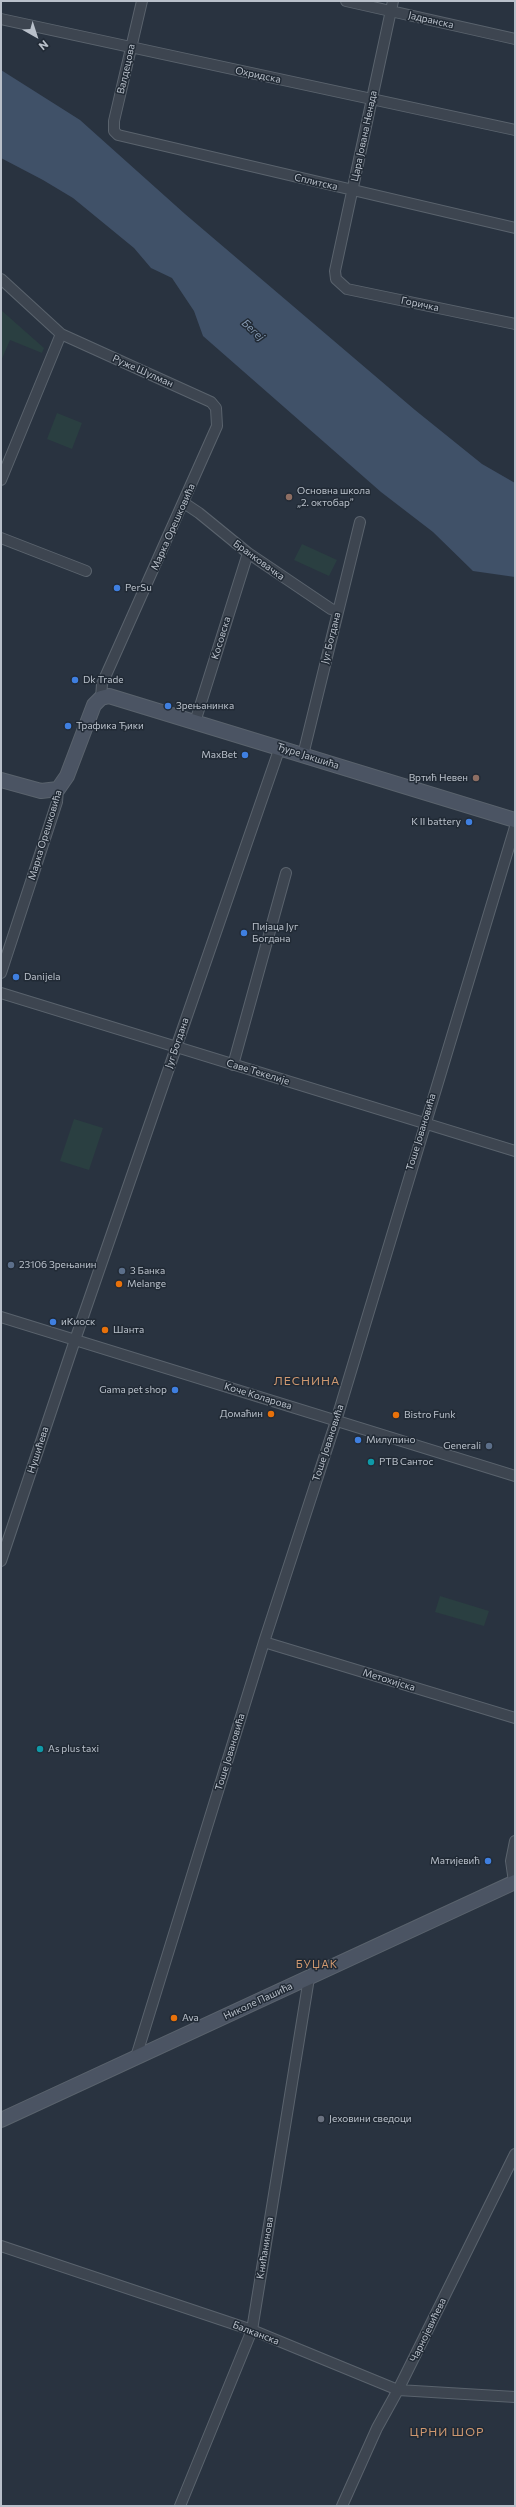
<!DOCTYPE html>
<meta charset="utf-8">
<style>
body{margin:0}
#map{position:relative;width:516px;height:2507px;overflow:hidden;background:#293340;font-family:Commissioner,sans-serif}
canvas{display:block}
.frame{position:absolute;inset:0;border:2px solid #b9c0ca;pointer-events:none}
.north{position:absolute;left:16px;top:16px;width:40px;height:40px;-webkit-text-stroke:3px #212a35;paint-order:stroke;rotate:141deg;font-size:11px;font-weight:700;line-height:16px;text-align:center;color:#b9c0ca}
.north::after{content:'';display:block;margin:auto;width:14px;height:18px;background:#b9c0ca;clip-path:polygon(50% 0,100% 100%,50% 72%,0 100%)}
</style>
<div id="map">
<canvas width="516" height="2507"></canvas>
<div class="frame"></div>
<div class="north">N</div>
</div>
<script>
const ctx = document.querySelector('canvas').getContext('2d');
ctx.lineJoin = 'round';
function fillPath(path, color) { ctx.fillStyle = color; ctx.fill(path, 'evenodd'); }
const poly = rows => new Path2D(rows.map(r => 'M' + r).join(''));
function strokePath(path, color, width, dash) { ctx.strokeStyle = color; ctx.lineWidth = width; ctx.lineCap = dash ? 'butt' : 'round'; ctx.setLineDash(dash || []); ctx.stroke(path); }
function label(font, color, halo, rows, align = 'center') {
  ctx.font = font + ' Commissioner,sans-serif'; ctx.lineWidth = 3; ctx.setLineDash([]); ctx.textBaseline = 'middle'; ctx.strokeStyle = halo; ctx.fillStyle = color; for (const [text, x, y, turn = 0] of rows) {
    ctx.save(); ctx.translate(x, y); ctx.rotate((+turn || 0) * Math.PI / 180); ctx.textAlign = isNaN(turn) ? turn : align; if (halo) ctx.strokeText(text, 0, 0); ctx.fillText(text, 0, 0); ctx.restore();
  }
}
fillPath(poly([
 [1,310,44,348,42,353,10,340,1,361],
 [57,413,82,423,72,449,47,439],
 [302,544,337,560,329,576,294,560],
 [74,1119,103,1128,89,1170,60,1161],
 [440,1596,489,1611,484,1626,435,1612]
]), '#2a3f41');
fillPath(poly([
 [1,70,80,120,185,214,415,410,482,464,515,483,515,577,473,571,433,532,381,492,203,336,194,311,172,278,151,268,134,248,73,198,43,180,1,158]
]), '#405168');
const street = poly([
 [142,1,114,121,114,131,118,135,515,228],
 [346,1,515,39],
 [393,1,335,271,336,279,347,289,515,324],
 [1,19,515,130],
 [1,279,61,334],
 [1,480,61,334,211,402,216,408,217,426,102,684,101,698],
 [184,503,199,513,248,553,331,609,338,611],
 [1,538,86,571],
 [195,722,248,553],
 [303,755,360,522],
 [1,973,57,802,58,789],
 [1,993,515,1151],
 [233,1065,286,873],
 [1,1317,515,1476],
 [1,1561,75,1340,280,747],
 [264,1642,515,1718],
 [514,1882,511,1861,515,1841],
 [136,2057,264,1642,336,1421,515,827],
 [1,2246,252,2330,398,2390,515,2397],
 [180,2506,252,2330,309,1978],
 [342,2506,377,2428,398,2390,515,2154]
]);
const secondary = poly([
 [1,780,41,791,58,789,67,776,94,705,101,698,109,696,515,820],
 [1,2120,515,1882]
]);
strokePath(street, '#5a636d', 12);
strokePath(secondary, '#5a636d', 16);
strokePath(street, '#3d4550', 10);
strokePath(secondary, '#4b5463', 14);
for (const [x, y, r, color] of [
 [289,497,4,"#8d6e63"],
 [117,588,4,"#3f7fe0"],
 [75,680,4,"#3f7fe0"],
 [168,706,4,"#3f7fe0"],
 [68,726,4,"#3f7fe0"],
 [245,755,4,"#3f7fe0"],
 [476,778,4,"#8d6e63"],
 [469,822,4,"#3f7fe0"],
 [244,933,4,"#3f7fe0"],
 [16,977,4,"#3f7fe0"],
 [11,1265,4,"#5c6f8a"],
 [122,1271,4,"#5c6f8a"],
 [119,1284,4,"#e8710a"],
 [53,1322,4,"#3f7fe0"],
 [105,1330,4,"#e8710a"],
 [175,1390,4,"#3f7fe0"],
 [271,1414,4,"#e8710a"],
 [396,1415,4,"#e8710a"],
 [358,1440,4,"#3f7fe0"],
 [489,1446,4,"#5c6f8a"],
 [371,1462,4,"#0f9aa8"],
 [40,1749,4,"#0f9aa8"],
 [488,1861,4,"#3f7fe0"],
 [174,2018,4,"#e8710a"],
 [321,2119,4,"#6b7280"]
]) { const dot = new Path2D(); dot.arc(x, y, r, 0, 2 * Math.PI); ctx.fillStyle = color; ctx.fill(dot); strokePath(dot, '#212a35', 1.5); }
label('10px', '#b9c0ca', '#212a35', [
 ["Јадранска",431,20,13],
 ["Валдецова",126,69,-77],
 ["Охридска",258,75,12],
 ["Цара Јована Ненада",364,136,-78],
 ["Сплитска",316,182,13],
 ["Горичка",420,304,12],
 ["Руже Шулман",143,371,24],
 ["Марка Орешковића",173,527,-66],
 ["Бранковачка",259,560,36],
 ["Косовска",221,638,-73],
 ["Југ Богдана",331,638,-76],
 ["Ђуре Јакшића",308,756,18],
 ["Марка Орешковића",45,835,-73],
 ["Југ Богдана",177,1043,-71],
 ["Саве Текелије",258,1072,17],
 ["Тоше Јовановића",421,1132,-73],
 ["Коче Коларова",258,1396,17],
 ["Тоше Јовановића",328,1443,-72],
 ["Нушићева",38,1450,-72],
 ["Метохијска",389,1680,17],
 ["Тоше Јовановића",230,1752,-73],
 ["Николе Пашића",258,2001,-25],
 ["Книћанинова",265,2248,-81],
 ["Чарнојевићева",428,2330,-64],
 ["Балканска",256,2333,21]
]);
label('10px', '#b9c0ca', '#212a35', [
 ["Основна школа",297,491],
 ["„2. октобар”",297,503],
 ["PerSu",125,588],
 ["Dk Trade",83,680],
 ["Зрењанинка",176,706],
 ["Трафика Ђики",76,726],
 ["MaxBet",237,755,"right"],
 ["Вртић Невен",468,778,"right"],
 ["K II battery",461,822,"right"],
 ["Пијаца Југ",252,927],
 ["Богдана",252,939],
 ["Danijela",24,977],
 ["23106 Зрењанин",19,1265],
 ["3 Банка",130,1271],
 ["Melange",127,1284],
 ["иКиоск",61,1322],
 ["Шанта",113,1330],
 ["Gama pet shop",167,1390,"right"],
 ["Домаћин",263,1414,"right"],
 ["Bistro Funk",404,1415],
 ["Милупино",366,1440],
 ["Generali",481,1446,"right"],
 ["РТВ Сантос",379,1462],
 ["As plus taxi",48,1749],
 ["Матијевић",480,1861,"right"],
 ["Ava",182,2018],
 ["Јеховини сведоци",329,2119]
], 'left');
label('italic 11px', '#8397af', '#212a35', [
 ["Бегеј",253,330,42]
]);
ctx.letterSpacing = '1px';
label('11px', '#ce9870', '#212a35', [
 ["БУЏАК",317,1964]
]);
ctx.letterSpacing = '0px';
ctx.letterSpacing = '1px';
label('12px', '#ce9870', '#212a35', [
 ["ЛЕСНИНА",307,1381],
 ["ЦРНИ ШОР",447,2432]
]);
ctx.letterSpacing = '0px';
</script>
